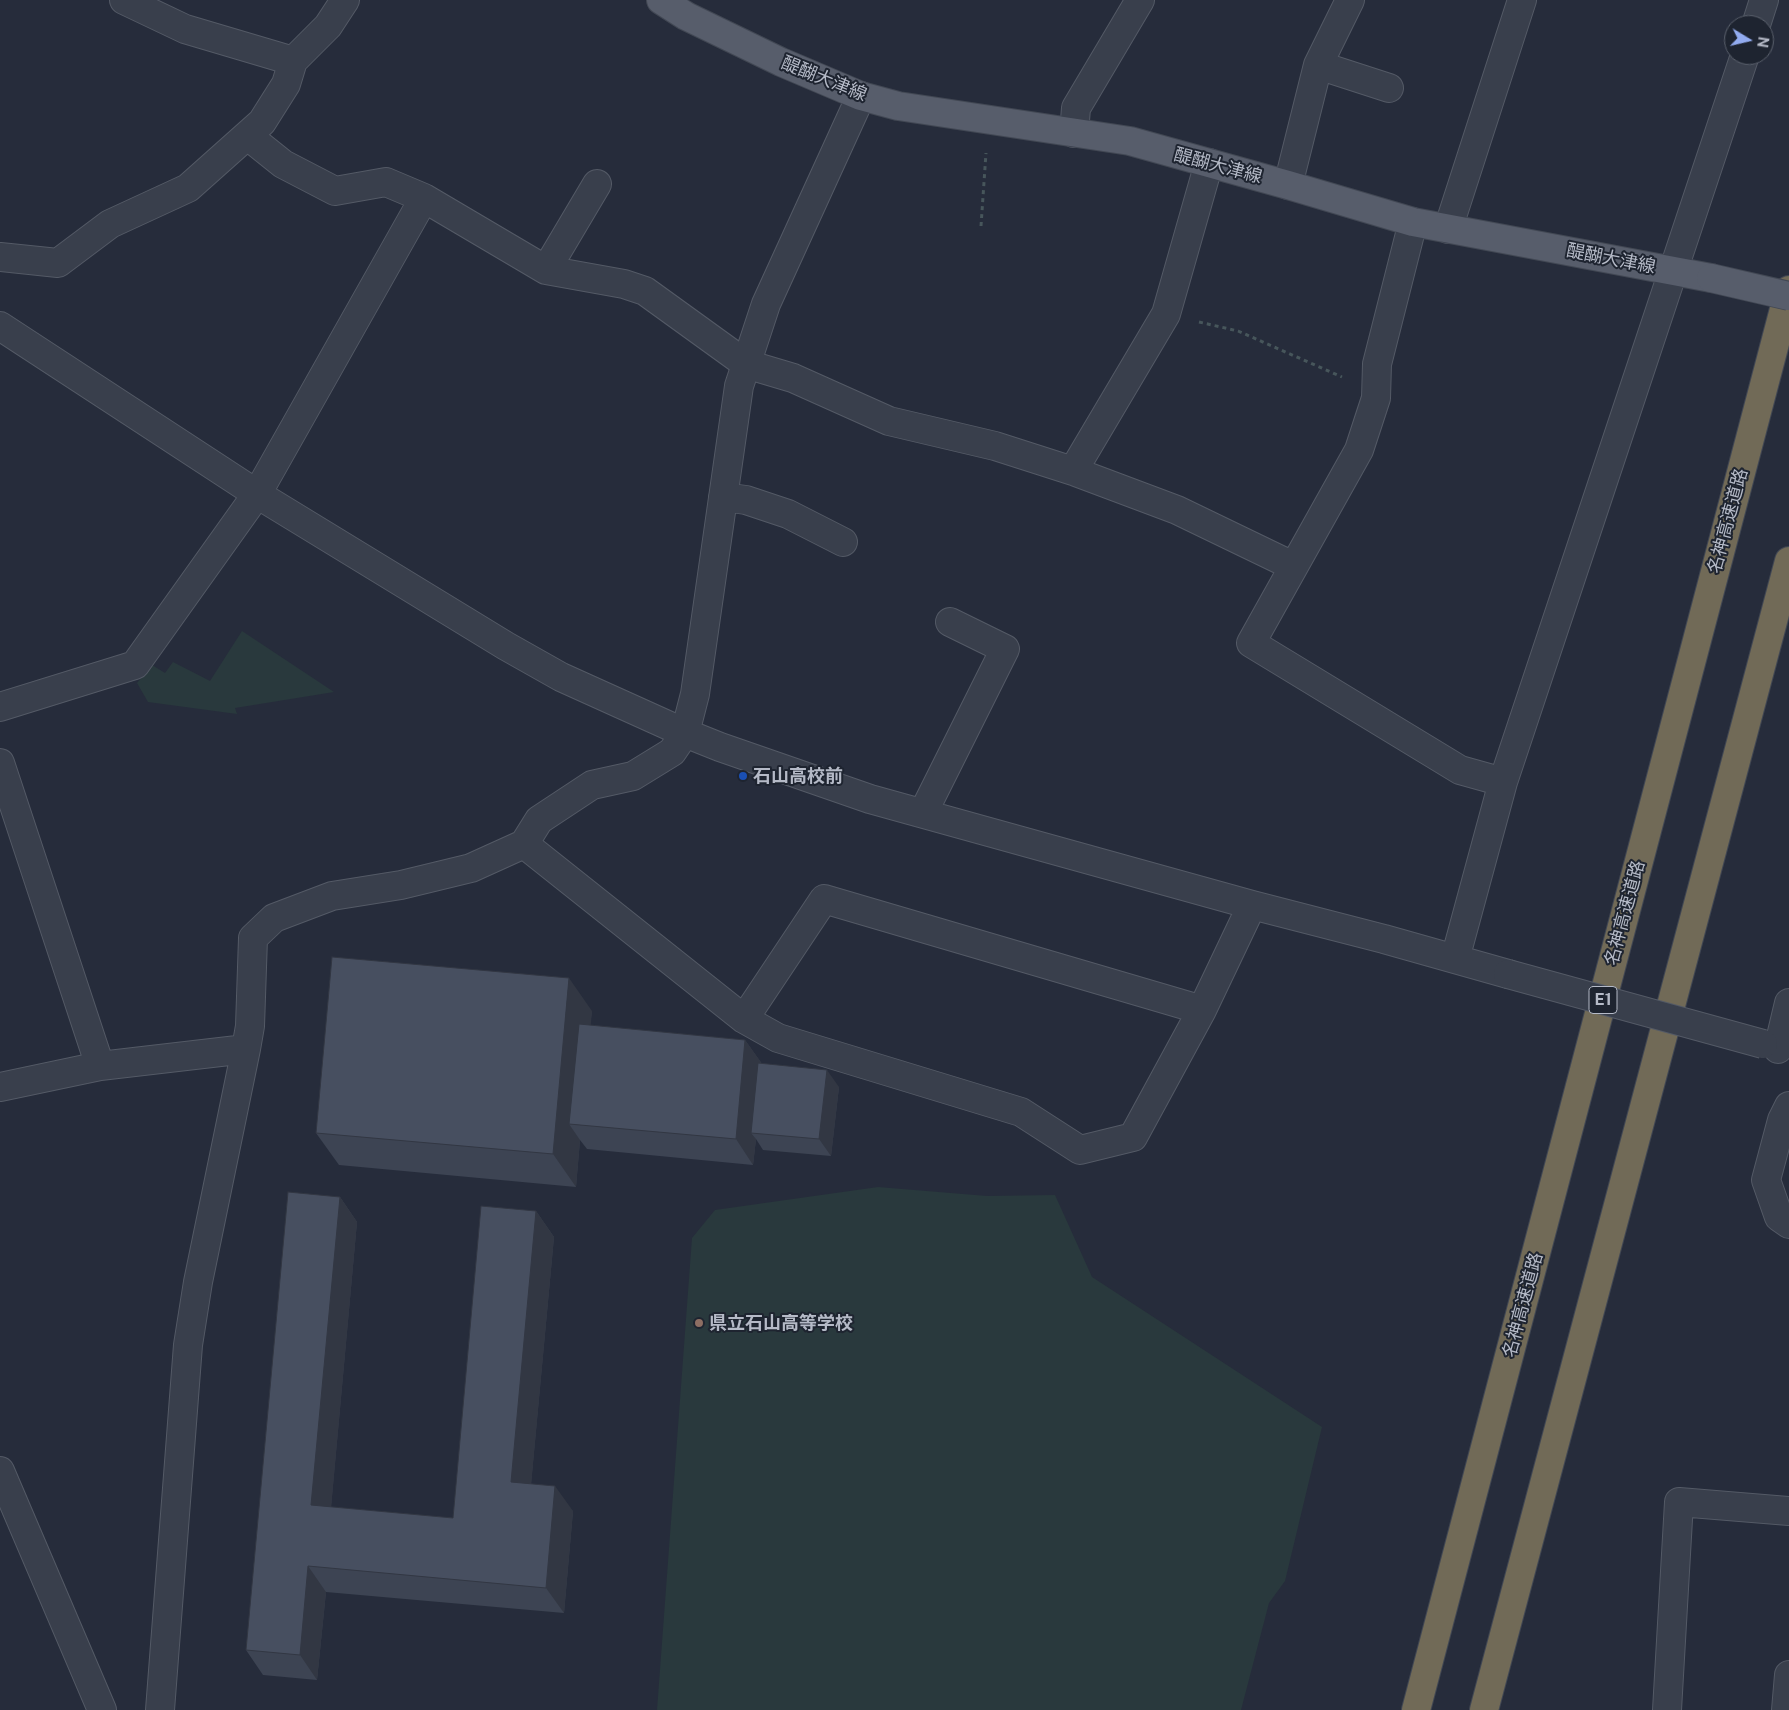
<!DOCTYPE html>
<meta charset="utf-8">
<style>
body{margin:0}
#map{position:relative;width:1789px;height:1710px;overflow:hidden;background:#262c3b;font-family:"Public Sans",sans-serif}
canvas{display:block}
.north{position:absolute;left:1724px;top:15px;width:50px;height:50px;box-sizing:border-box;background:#1e2430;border:1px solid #5a606c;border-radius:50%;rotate:99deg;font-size:14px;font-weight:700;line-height:20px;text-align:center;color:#b5bac7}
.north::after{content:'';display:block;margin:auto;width:18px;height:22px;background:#92abef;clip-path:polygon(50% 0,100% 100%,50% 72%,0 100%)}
</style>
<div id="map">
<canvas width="1789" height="1710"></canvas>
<div class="north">N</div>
</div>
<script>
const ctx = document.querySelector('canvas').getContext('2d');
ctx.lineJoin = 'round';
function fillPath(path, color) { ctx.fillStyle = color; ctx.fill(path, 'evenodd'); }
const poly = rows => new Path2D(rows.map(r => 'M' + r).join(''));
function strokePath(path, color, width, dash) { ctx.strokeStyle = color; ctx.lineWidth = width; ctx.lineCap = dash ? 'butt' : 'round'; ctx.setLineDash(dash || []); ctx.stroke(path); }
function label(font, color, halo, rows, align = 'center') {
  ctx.font = font + ' "Public Sans","Noto Sans JP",sans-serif'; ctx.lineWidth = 4; ctx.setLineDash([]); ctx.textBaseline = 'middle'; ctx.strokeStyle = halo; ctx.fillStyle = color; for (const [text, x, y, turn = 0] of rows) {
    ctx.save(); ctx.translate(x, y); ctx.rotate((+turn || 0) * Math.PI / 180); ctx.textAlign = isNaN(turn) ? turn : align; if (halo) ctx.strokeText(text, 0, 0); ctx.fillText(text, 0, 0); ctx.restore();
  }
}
fillPath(poly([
 [242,631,334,692,235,708,237,714,148,702,137,683,152,665,165,673,173,662,210,681],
 [878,1187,987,1196,1055,1195,1092,1277,1322,1427,1285,1581,1269,1603,1241,1710,657,1710,692,1238,715,1210]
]), '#29393d');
const minor = poly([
 [124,0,185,29,293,61],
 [1756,25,1764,0],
 [1318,65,1389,88],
 [1074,133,1076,108,1140,0],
 [248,136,283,164,335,191,386,182,424,198,546,270,624,284,645,291,746,364,793,378,889,421,995,446,1073,471,1177,510,1293,566],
 [1288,185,1318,65,1350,0],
 [1413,222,1377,364,1376,398,1359,450,1251,643,1460,770,1503,782],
 [1448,229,1522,0],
 [0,257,58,263,110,224,188,188,262,122,286,84,293,61,328,26,345,0],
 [546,270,597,184],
 [0,326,257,494,506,646,561,677,685,733,720,747,870,799,1252,905,1384,939,1508,974],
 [1073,471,1166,314,1209,163],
 [723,497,746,500,788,514,843,542],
 [0,707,135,665,257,494,424,198],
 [0,763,100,1066],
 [923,813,1005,649,950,622],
 [524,844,744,1019,778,1038,1021,1112,1080,1150,1133,1137,1202,1010,1252,905],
 [1455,959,1503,782,1745,55],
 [744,1019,824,899,1202,1010],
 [1778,1049,1789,1003],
 [0,1087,100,1066,246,1049],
 [1789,1106,1782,1120,1766,1180,1779,1217,1789,1224],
 [0,1471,102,1710],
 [160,1710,188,1345,198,1282,246,1049,250,1026,253,938,274,918,332,896,401,885,471,868,524,844,539,820,592,785,633,776,672,752,685,733,695,694,739,386,766,304,861,96],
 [1667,1710,1679,1502,1789,1511],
 [1786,1710,1789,1675]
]);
const major = poly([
 [661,0,686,16,781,62,861,96,898,106,1130,141,1288,185,1413,222,1711,278]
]);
const highway = poly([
 [1416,1710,1789,290],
 [1484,1710,1789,561]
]);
strokePath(minor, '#545a66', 30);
strokePath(major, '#424854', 30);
strokePath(highway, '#414753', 30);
strokePath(poly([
 [981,226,986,153],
 [1199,322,1238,331,1342,377]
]), '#47565b', 3, [4, 4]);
strokePath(minor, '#393f4c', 28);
strokePath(major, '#575d6b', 28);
strokePath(highway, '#716a57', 28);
const minorBridge = poly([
 [1508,974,1763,1044]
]);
const majorBridge = poly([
 [1711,278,1789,296]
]);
strokePath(minorBridge, '#545a66', 30, []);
strokePath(majorBridge, '#424854', 30, []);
strokePath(minorBridge, '#393f4c', 28);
strokePath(majorBridge, '#575d6b', 28);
fillPath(poly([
 [592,1011,590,1026,745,1040,762,1064,839,1087,831,1156,763,1150,756,1139,753,1165,587,1149,580,1140,576,1187,339,1165,316,1133],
 [340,1197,357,1222,331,1507,453,1518,536,1211,554,1237,531,1484,573,1511,564,1613,326,1592,317,1680,263,1675,246,1650]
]), '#3d4453');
fillPath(poly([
 [569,978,592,1011,582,1125,569,1124,580,1140,576,1187,553,1154],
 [745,1040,763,1065,751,1133,756,1139,753,1165,736,1139],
 [827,1070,839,1087,831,1156,819,1139],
 [340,1197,357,1222,329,1530,311,1505],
 [536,1211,554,1237,529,1507,511,1482],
 [555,1486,573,1511,564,1613,546,1588],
 [308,1566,326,1592,317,1680,300,1655]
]), '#323743');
const building = poly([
 [332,957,569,978,553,1154,316,1133,332,957],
 [579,1024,745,1040,736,1139,569,1124,579,1024],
 [758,1063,827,1070,819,1139,751,1133,758,1063],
 [288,1192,340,1197,311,1505,453,1518,481,1206,536,1211,511,1482,555,1486,546,1588,308,1566,300,1655,246,1650,288,1192]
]);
fillPath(building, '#474f60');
strokePath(building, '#323743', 1);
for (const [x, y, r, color] of [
 [743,776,5,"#1a4fb4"],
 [699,1323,5,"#8d6e63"]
]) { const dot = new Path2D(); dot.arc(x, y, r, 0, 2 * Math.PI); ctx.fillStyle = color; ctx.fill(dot); strokePath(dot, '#1e2430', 2); }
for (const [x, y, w] of [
 [1603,1000,28]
]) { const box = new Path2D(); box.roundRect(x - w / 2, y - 13.5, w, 27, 4); ctx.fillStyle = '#1e2430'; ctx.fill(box); strokePath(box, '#b5bac7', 1); }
label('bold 16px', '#b5bac7', null, [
 ["E1",1603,1000]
]);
label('18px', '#b5bac7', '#1e2430', [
 ["醍醐大津線",824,79,22],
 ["醍醐大津線",1218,166,15],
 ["醍醐大津線",1611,259,11],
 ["名神高速道路",1728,521,-75],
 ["名神高速道路",1625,913,-75],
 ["名神高速道路",1523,1305,-75]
]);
label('bold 18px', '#b5bac7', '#1e2430', [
 ["石山高校前",753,776],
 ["県立石山高等学校",709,1323]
], 'left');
</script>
